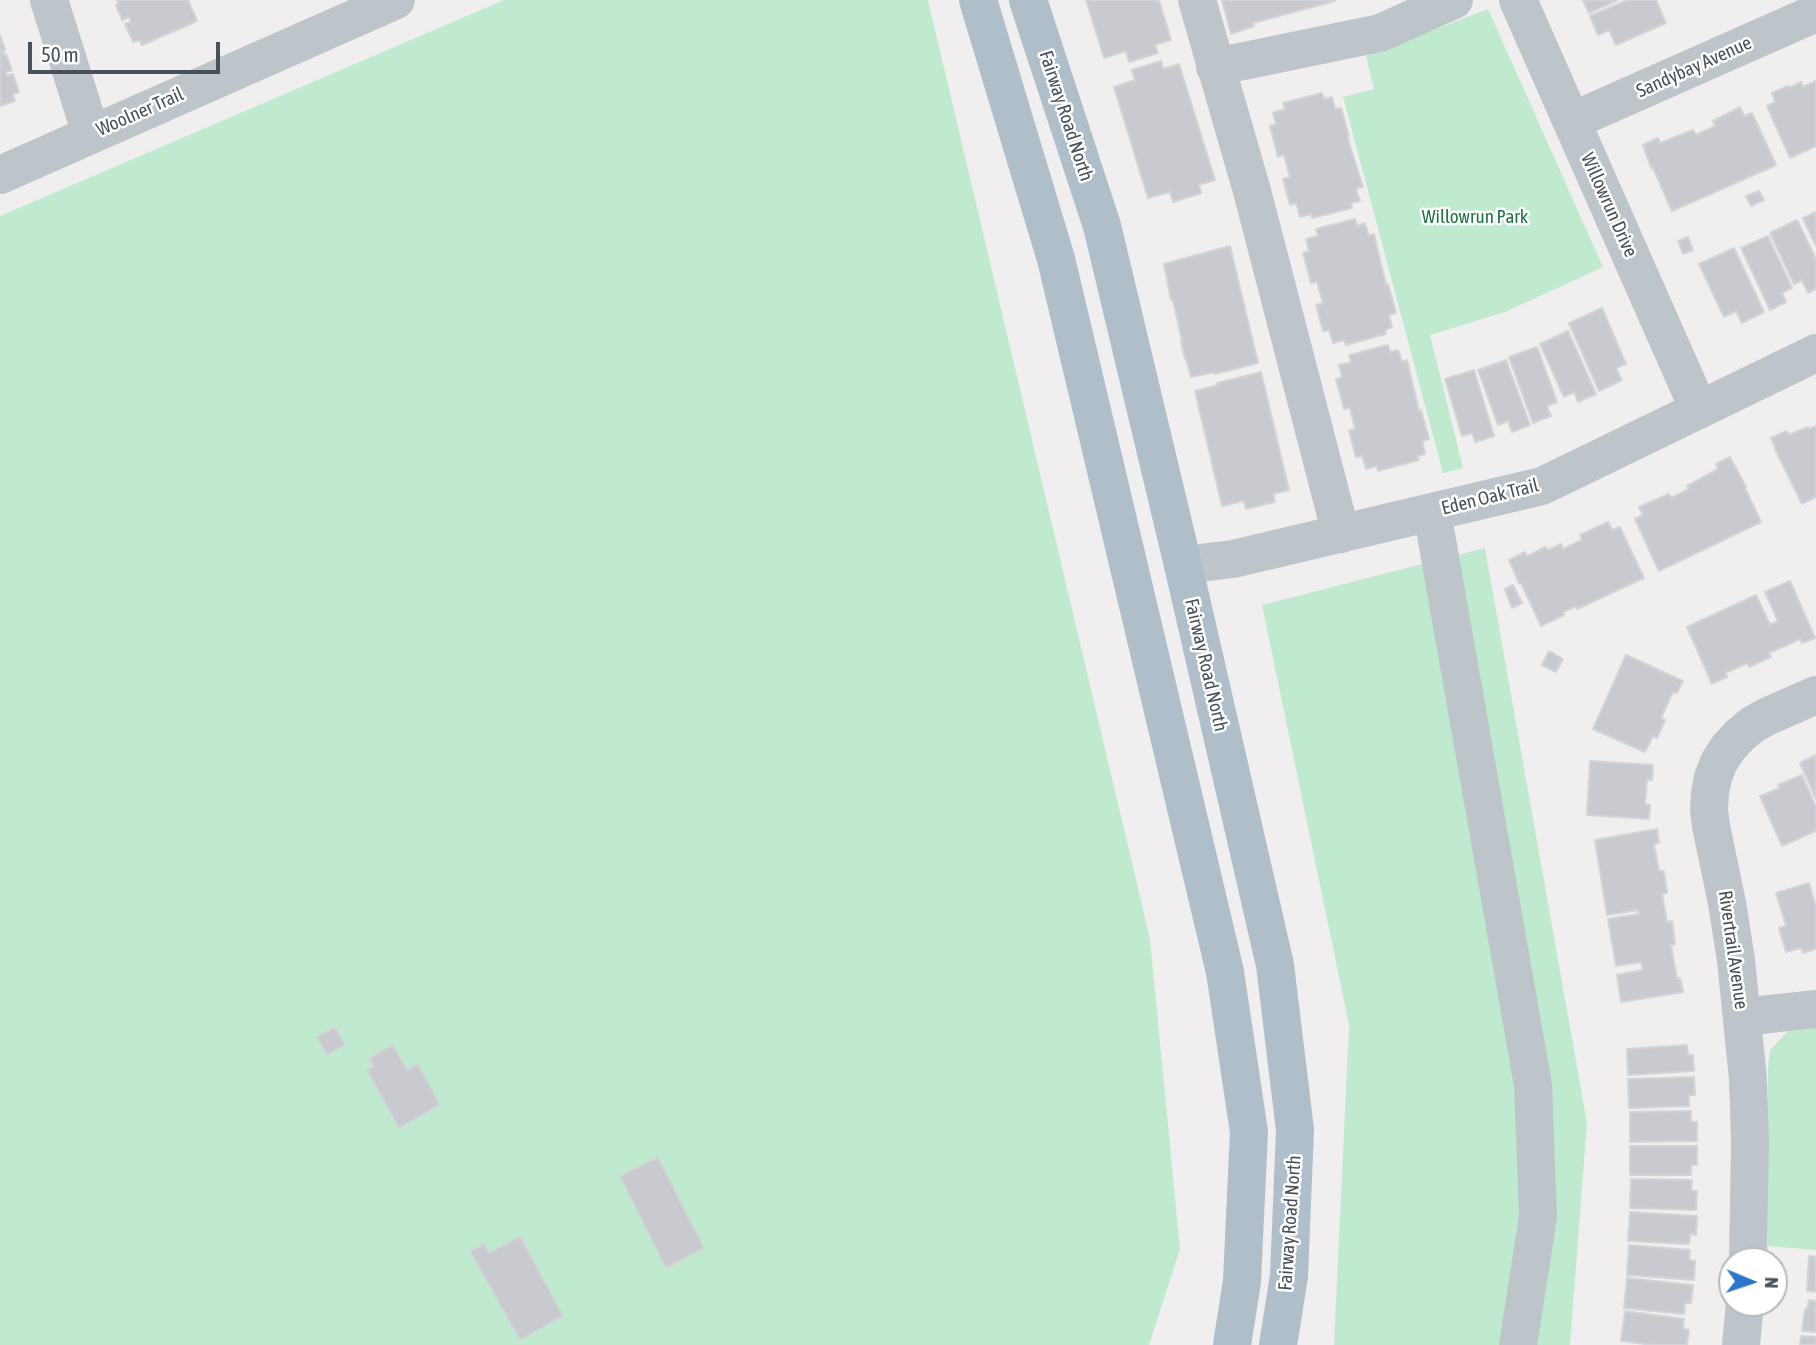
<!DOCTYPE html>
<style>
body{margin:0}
#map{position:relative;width:1816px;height:1345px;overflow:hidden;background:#f0eeee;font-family:"Asap Condensed",sans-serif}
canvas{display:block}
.north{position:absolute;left:1718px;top:1247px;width:70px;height:70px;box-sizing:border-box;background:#fff;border:2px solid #b6b9bd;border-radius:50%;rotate:92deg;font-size:19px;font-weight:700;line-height:28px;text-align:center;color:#485159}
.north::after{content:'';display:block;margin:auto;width:24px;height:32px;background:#2a76cd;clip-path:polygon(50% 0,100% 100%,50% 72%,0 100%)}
.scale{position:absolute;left:28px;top:42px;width:192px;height:32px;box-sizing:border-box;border:4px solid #485159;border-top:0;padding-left:9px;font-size:21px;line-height:24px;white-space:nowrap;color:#485159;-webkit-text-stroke:5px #fff;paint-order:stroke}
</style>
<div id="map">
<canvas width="1816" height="1345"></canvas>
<div class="north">N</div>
<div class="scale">50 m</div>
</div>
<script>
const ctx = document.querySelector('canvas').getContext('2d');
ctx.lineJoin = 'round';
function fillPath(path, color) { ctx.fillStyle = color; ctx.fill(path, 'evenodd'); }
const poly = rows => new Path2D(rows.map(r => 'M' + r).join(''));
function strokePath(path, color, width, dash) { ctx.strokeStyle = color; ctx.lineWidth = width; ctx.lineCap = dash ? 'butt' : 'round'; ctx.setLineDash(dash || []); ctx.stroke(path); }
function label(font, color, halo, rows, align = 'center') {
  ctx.font = font + ' "Asap Condensed",sans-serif'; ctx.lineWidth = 5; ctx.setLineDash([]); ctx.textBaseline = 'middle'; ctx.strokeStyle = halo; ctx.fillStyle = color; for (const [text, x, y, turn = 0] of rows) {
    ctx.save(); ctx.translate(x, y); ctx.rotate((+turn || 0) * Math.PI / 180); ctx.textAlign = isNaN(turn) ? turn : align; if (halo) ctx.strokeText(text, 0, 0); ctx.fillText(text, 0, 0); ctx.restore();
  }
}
fillPath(poly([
 [504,0,928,0,1150,939,1180,1249,1149,1345,0,1345,0,216],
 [1488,9,1603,267,1505,312,1430,335,1463,468,1443,473,1343,97,1374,89,1366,56],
 [1485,548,1587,1123,1570,1345,1334,1345,1349,1025,1262,605],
 [1816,1024,1816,1250,1768,1246,1768,1068,1770,1050,1791,1028]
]), '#c0eacf');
const building = poly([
 [117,0,188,0,197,21,142,45,139,40,133,42,125,24,131,22,129,17,122,20,116,5,119,4,117,0],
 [1086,0,1159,0,1171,40,1155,45,1158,53,1129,62,1126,51,1104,58,1086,0],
 [1222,0,1335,0,1335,1,1253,23,1254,26,1231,34,1222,0],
 [1583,0,1618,0,1589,13,1583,0],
 [1627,0,1656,0,1666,23,1616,45,1609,30,1598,35,1590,16,1627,0],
 [0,35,5,50,3,51,4,55,6,54,12,70,6,72,7,76,13,74,19,92,13,94,15,101,0,106,0,35],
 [1161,61,1163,69,1179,64,1215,180,1199,185,1201,193,1173,202,1170,192,1148,198,1114,87,1135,80,1132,70,1161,61],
 [1816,81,1816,146,1790,158,1767,106,1775,102,1772,93,1788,86,1789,88,1801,82,1803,87,1816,81],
 [1322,93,1324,99,1332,97,1335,109,1341,108,1349,136,1347,136,1363,187,1356,189,1360,201,1351,203,1352,208,1312,218,1311,214,1300,217,1296,203,1290,205,1283,179,1290,177,1284,155,1278,157,1270,126,1276,124,1273,113,1285,109,1283,103,1322,93],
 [1740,107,1744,116,1752,113,1776,165,1672,211,1653,168,1651,168,1643,145,1658,138,1660,143,1693,130,1696,135,1715,126,1713,121,1740,107],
 [1759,191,1764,200,1751,206,1746,196,1759,191],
 [1816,212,1816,246,1803,218,1816,212],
 [1355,219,1357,226,1365,223,1369,236,1374,234,1386,285,1388,284,1396,313,1389,315,1392,327,1385,330,1386,334,1346,345,1344,340,1333,343,1329,330,1323,331,1316,305,1323,303,1317,282,1311,283,1303,253,1309,251,1306,239,1318,236,1316,229,1355,219],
 [1797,220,1816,259,1816,289,1808,293,1802,280,1794,284,1770,233,1797,220],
 [1768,236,1792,288,1782,293,1786,302,1770,310,1741,248,1768,236],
 [1688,237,1693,250,1683,254,1678,241,1688,237],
 [1230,246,1258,363,1215,374,1215,372,1191,377,1186,358,1185,359,1181,341,1182,341,1173,300,1171,300,1164,264,1230,246],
 [1734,248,1764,312,1742,323,1736,311,1724,317,1699,264,1734,248],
 [1602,308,1626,364,1616,368,1622,380,1599,391,1569,323,1602,308],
 [1568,331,1596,394,1578,402,1574,392,1564,397,1540,344,1568,331],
 [1388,345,1390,352,1398,350,1402,362,1407,360,1419,411,1421,410,1429,439,1422,441,1425,454,1417,456,1419,460,1378,471,1377,466,1366,469,1362,456,1356,457,1349,431,1355,429,1350,408,1344,409,1336,379,1342,377,1339,365,1351,362,1349,355,1388,345],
 [1537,347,1557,402,1547,406,1551,416,1533,423,1509,357,1537,347],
 [1506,360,1530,425,1512,432,1508,421,1498,425,1478,370,1506,360],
 [1474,370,1494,436,1475,442,1472,433,1462,436,1445,379,1474,370],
 [1261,372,1289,490,1273,494,1275,502,1246,509,1244,501,1222,506,1195,391,1218,385,1217,383,1261,372],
 [1816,426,1816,497,1802,504,1775,449,1776,449,1771,438,1787,431,1789,435,1808,427,1809,429,1816,426],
 [1730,457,1746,487,1745,488,1761,522,1659,571,1635,519,1643,515,1639,507,1669,494,1671,498,1689,489,1687,486,1718,469,1716,464,1730,457],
 [1608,522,1612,530,1620,527,1644,578,1577,609,1576,606,1563,612,1564,615,1541,626,1521,583,1519,583,1509,560,1525,552,1527,556,1546,547,1548,550,1561,544,1563,549,1582,540,1580,535,1608,522],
 [1790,581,1815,638,1802,643,1800,639,1769,653,1771,657,1749,667,1748,663,1725,673,1727,677,1712,684,1687,627,1756,595,1770,625,1778,621,1765,592,1790,581],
 [1513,585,1522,603,1512,608,1505,589,1513,585],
 [1549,651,1563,659,1556,672,1542,665,1549,651],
 [1626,655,1683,681,1677,693,1673,692,1661,718,1665,720,1657,738,1653,736,1645,752,1593,729,1626,655],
 [1816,755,1816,799,1800,763,1816,755],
 [1590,761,1653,765,1652,780,1647,780,1645,804,1650,805,1649,819,1587,815,1590,761],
 [1802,775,1816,807,1816,831,1782,846,1760,796,1780,788,1778,785,1802,775],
 [1657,829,1659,843,1654,844,1659,871,1664,871,1667,893,1662,894,1667,922,1672,921,1675,944,1671,945,1677,979,1680,978,1683,992,1621,1002,1617,975,1643,970,1641,962,1616,966,1608,919,1639,914,1638,910,1607,915,1595,840,1657,829],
 [1809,883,1816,907,1816,949,1803,953,1801,948,1786,952,1779,928,1786,926,1776,893,1809,883],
 [335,1027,345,1045,327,1055,317,1037,335,1027],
 [393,1045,407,1070,418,1064,440,1105,399,1128,367,1070,374,1067,369,1058,393,1045],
 [1687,1045,1688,1055,1693,1055,1694,1071,1628,1075,1627,1049,1687,1045],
 [1694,1077,1695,1095,1689,1095,1689,1106,1629,1108,1628,1079,1694,1077],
 [1691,1111,1691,1122,1697,1122,1697,1141,1630,1142,1630,1112,1691,1111],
 [1630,1146,1697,1146,1697,1165,1691,1165,1691,1175,1630,1175,1630,1146],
 [658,1157,704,1248,666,1268,620,1176,658,1157],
 [1631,1179,1692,1180,1691,1191,1697,1191,1696,1210,1630,1208,1631,1179],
 [1630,1212,1697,1216,1696,1235,1690,1234,1689,1244,1628,1241,1630,1212],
 [520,1236,563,1316,520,1340,470,1251,484,1244,489,1253,520,1236],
 [1629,1245,1690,1250,1689,1260,1695,1261,1694,1280,1627,1275,1629,1245],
 [1809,1256,1816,1257,1816,1292,1807,1291,1809,1256],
 [1627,1278,1693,1285,1691,1303,1685,1303,1684,1314,1624,1308,1627,1278],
 [1809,1300,1816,1301,1816,1332,1802,1331,1805,1309,1807,1309,1809,1300],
 [1625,1311,1684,1319,1683,1329,1689,1330,1687,1345,1653,1345,1621,1341,1625,1311],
 [1801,1336,1816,1337,1816,1345,1800,1345,1801,1336]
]);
fillPath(building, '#c9cad0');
strokePath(building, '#d2d4d8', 2);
strokePath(poly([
 [49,0,91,134],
 [1197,0,1252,191,1341,534],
 [1518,0,1699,410],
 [1215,67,1380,33,1454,0],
 [1572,121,1816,13],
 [0,175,396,0],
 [1432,512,1533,1085,1538,1217,1518,1345],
 [1183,565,1233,559,1542,486,1816,353],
 [1743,1017,1816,1009],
 [1748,1261,1750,1141,1748,1079,1736,960,1727,903,1711,826,1709,810,1710,793,1713,777,1719,762,1728,748,1739,736,1752,725,1766,717,1816,695],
 [1741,1345,1745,1303]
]), '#bdc5cb', 38);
strokePath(poly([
 [978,0,1056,259,1225,972,1249,1132,1242,1281,1232,1345],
 [1028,0,1102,226,1183,565,1275,965,1295,1130,1289,1276,1278,1345]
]), '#b0beca', 38);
label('19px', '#485159', '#fff', [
 ["Sandybay Avenue",1694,67,-24],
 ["Woolner Trail",140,112,-24],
 ["Fairway Road North",1066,116,72],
 ["Willowrun Drive",1609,205,66],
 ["Eden Oak Trail",1490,497,-14],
 ["Fairway Road North",1206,665,77],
 ["Rivertrail Avenue",1733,950,82],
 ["Fairway Road North",1290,1223,-86]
]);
label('19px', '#207347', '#fff', [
 ["Willowrun Park",1475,217]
]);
</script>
